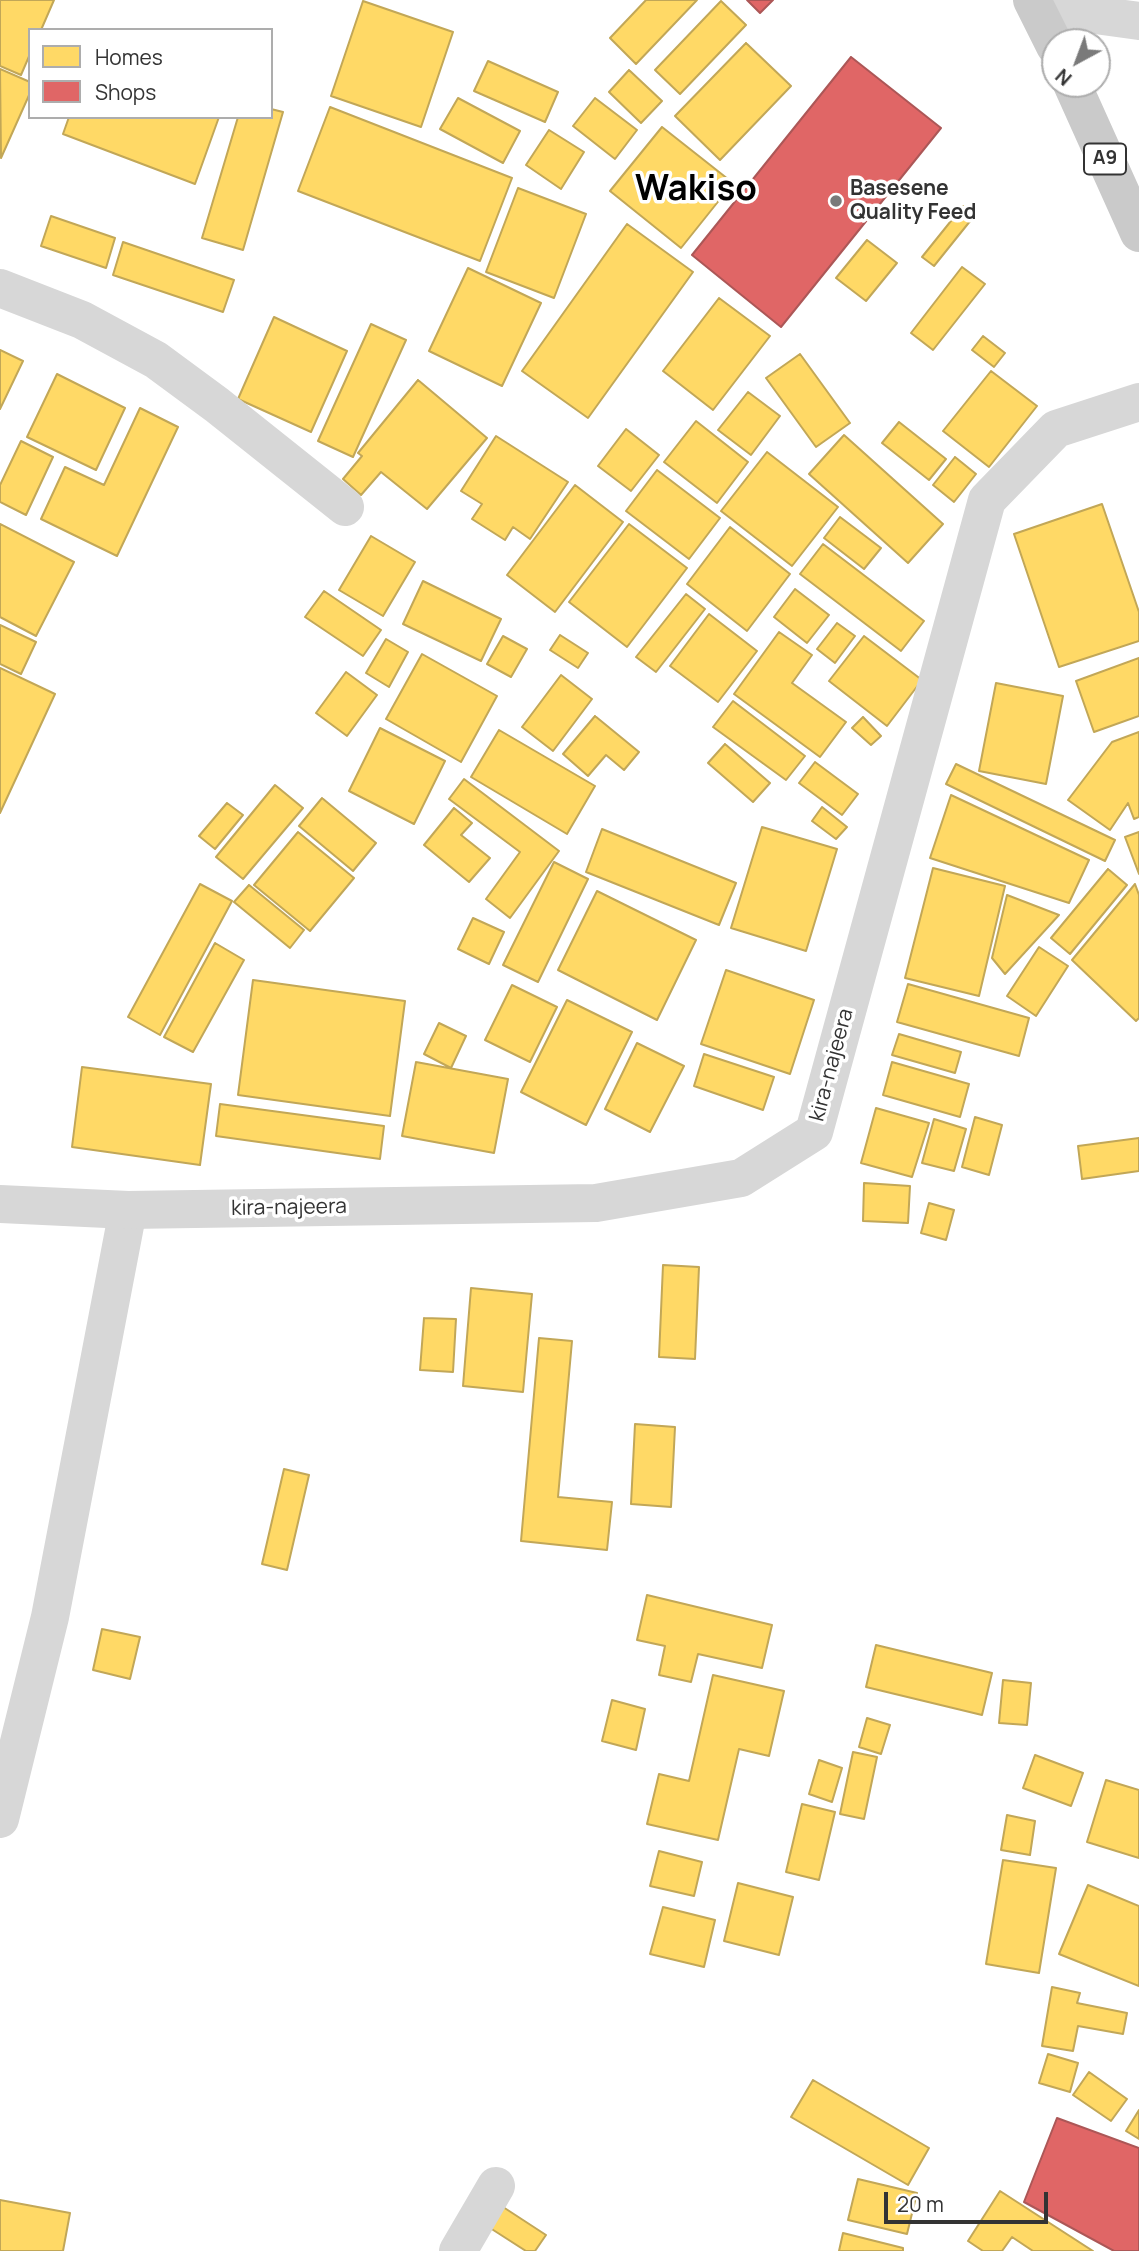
<!DOCTYPE html>
<style>
body{margin:0}
#map{position:relative;width:1139px;height:2251px;overflow:hidden;background:#fff;font-family:Manrope,sans-serif}
canvas{display:block}
.legend{position:absolute;left:28px;top:28px;width:245px;height:91px;box-sizing:border-box;background:#fff;border:2px solid #adadad;margin:0;padding:9px 12px;list-style:none;font-size:21px;color:#333}
.legend li{display:flex;align-items:center;gap:14px;height:35px}
.legend b{width:35px;border:2px solid #adadad}
.north{position:absolute;left:1041px;top:28px;width:70px;height:70px;box-sizing:border-box;background:#fff;border:2px solid #adadad;border-radius:50%;rotate:221deg;font-size:19px;font-weight:700;line-height:28px;text-align:center;color:#333}
.north::after{content:'';display:block;margin:auto;width:24px;height:32px;background:#7a7a7a;clip-path:polygon(50% 0,100% 100%,50% 72%,0 100%)}
.scale{position:absolute;left:884px;top:2192px;width:164px;height:32px;box-sizing:border-box;border:4px solid #333;border-top:0;padding-left:9px;font-size:21px;line-height:24px;white-space:nowrap;color:#333;-webkit-text-stroke:5px #fff;paint-order:stroke}
</style>
<div id="map">
<canvas width="1139" height="2251"></canvas>
<ul class="legend">
<li><b style="height:19px;background:#ffd966"></b>Homes</li>
<li><b style="height:19px;background:#e06666"></b>Shops</li>
</ul>
<div class="north">N</div>
<div class="scale">20 m</div>
</div>
<script>
const ctx = document.querySelector('canvas').getContext('2d');
ctx.lineJoin = 'round';
function fillPath(path, color) { ctx.fillStyle = color; ctx.fill(path, 'evenodd'); }
const poly = rows => new Path2D(rows.map(r => 'M' + r).join(''));
function strokePath(path, color, width, dash) { ctx.strokeStyle = color; ctx.lineWidth = width; ctx.lineCap = dash ? 'butt' : 'round'; ctx.setLineDash(dash || []); ctx.stroke(path); }
function label(font, color, halo, rows, align = 'center') {
  ctx.font = font + ' Manrope,sans-serif'; ctx.lineWidth = 7; ctx.setLineDash([]); ctx.textBaseline = 'middle'; ctx.strokeStyle = halo; ctx.fillStyle = color; for (const [text, x, y, turn = 0] of rows) {
    ctx.save(); ctx.translate(x, y); ctx.rotate((+turn || 0) * Math.PI / 180); ctx.textAlign = isNaN(turn) ? turn : align; if (halo) ctx.strokeText(text, 0, 0); ctx.fillText(text, 0, 0); ctx.restore();
  }
}
const homes = poly([
 [0,0,54,0,41,30,30,30,30,54,21,75,0,66,0,0],
 [646,0,697,0,636,64,610,38,646,0],
 [363,1,453,32,421,127,331,96,363,1],
 [721,1,746,25,680,94,655,70,721,1],
 [746,43,791,86,720,160,675,116,746,43],
 [488,61,558,92,545,122,474,91,488,61],
 [0,69,30,82,30,93,1,158,0,69],
 [629,70,662,101,641,123,609,92,629,70],
 [458,98,520,131,503,163,440,129,458,98],
 [595,98,637,130,615,159,573,126,595,98],
 [330,107,512,178,480,261,298,191,330,107],
 [271,109,283,112,243,250,202,238,238,117,271,117,271,109],
 [69,117,219,117,195,184,63,134,69,117],
 [662,127,733,183,681,248,610,191,662,127],
 [549,130,584,152,561,189,526,165,549,130],
 [518,188,586,214,554,298,486,272,518,188],
 [963,206,975,215,934,266,922,257,963,206],
 [51,216,115,238,106,268,41,246,51,216],
 [627,224,693,272,588,418,522,371,627,224],
 [867,240,897,263,866,301,836,278,867,240],
 [123,242,234,280,223,312,113,275,123,242],
 [962,267,985,284,933,350,911,333,962,267],
 [468,268,541,303,502,386,429,351,468,268],
 [719,298,770,336,713,410,663,371,719,298],
 [274,317,347,351,311,432,238,399,274,317],
 [371,324,406,340,353,457,318,441,371,324],
 [983,336,1005,353,994,367,972,350,983,336],
 [0,350,23,361,0,409,0,350],
 [800,354,850,423,816,447,766,378,800,354],
 [991,371,1037,406,989,467,943,431,991,371],
 [57,374,125,408,96,470,27,437,57,374],
 [418,380,487,438,427,509,381,472,361,495,343,479,362,456,358,453,418,380],
 [748,392,780,416,751,455,718,430,748,392],
 [140,408,178,427,117,556,41,519,65,467,104,485,140,408],
 [696,421,748,462,717,503,664,462,696,421],
 [899,422,946,459,929,480,882,443,899,422],
 [626,429,659,455,631,491,598,466,626,429],
 [844,435,943,524,908,563,809,474,844,435],
 [496,436,568,482,530,539,513,527,505,540,472,519,482,504,461,491,496,436],
 [21,441,53,457,26,515,0,502,0,485,21,441],
 [767,452,838,507,792,566,721,511,767,452],
 [955,457,976,474,954,502,933,485,955,457],
 [657,470,720,518,689,559,626,511,657,470],
 [575,485,623,522,555,612,507,575,575,485],
 [1102,504,1139,612,1139,641,1059,667,1014,534,1102,504],
 [840,517,881,548,864,569,824,538,840,517],
 [0,524,74,562,36,636,0,617,0,524],
 [629,524,687,568,627,647,569,602,629,524],
 [730,527,790,574,747,631,687,584,730,527],
 [371,536,415,562,383,616,339,590,371,536],
 [823,544,924,621,901,651,800,574,823,544],
 [423,581,501,619,481,661,403,624,423,581],
 [795,589,829,615,807,643,774,617,795,589],
 [324,591,381,630,363,656,305,617,324,591],
 [686,594,705,609,656,672,636,657,686,594],
 [709,614,757,651,718,702,670,666,709,614],
 [837,623,855,636,835,663,817,649,837,623],
 [0,625,36,642,21,674,0,664,0,625],
 [779,632,812,655,792,683,846,722,820,757,734,694,779,632],
 [560,635,588,653,578,668,550,650,560,635],
 [503,636,527,649,511,677,487,664,503,636],
 [864,636,922,680,887,726,829,681,864,636],
 [386,639,408,652,389,687,366,673,386,639],
 [422,654,497,696,461,762,386,719,422,654],
 [1139,658,1139,716,1094,732,1076,681,1139,658],
 [0,668,55,694,0,813,0,668],
 [346,672,377,695,347,736,316,713,346,672],
 [561,675,592,699,553,751,522,727,561,675],
 [996,683,1063,696,1046,784,979,771,996,683],
 [733,701,805,756,786,780,713,727,733,701],
 [595,716,639,752,624,770,606,755,588,776,563,754,595,716],
 [863,717,881,736,871,745,852,728,863,717],
 [380,728,445,761,414,824,349,791,380,728],
 [499,730,595,786,567,834,471,777,499,730],
 [1139,732,1139,817,1134,819,1128,803,1110,830,1068,800,1112,742,1139,732],
 [725,744,770,783,753,802,708,763,725,744],
 [815,762,858,794,842,815,799,783,815,762],
 [956,764,1115,840,1105,861,946,784,956,764],
 [464,779,559,851,510,918,486,899,520,852,449,799,464,779],
 [275,785,303,808,243,879,216,857,275,785],
 [951,795,1089,860,1069,903,930,858,951,795],
 [322,798,376,843,353,871,299,826,322,798],
 [227,803,243,815,215,849,199,836,227,803],
 [822,807,847,827,836,839,812,821,822,807],
 [454,808,472,823,461,835,490,858,469,882,424,845,454,808],
 [762,827,837,849,806,951,731,928,762,827],
 [602,829,736,883,719,925,586,872,602,829],
 [298,832,354,878,310,931,254,885,298,832],
 [1139,832,1139,874,1125,837,1139,832],
 [554,862,588,879,538,982,503,965,554,862],
 [933,868,1005,886,979,996,905,978,933,868],
 [1108,869,1127,885,1070,954,1051,938,1108,869],
 [200,884,232,901,160,1035,128,1017,200,884],
 [1135,884,1139,895,1139,1018,1136,1021,1072,960,1135,884],
 [249,885,304,930,290,948,234,902,249,885],
 [597,891,696,940,657,1020,558,970,597,891],
 [1007,895,1059,915,1005,974,992,958,1007,895],
 [473,918,504,932,489,964,458,949,473,918],
 [215,943,244,960,193,1052,164,1037,215,943],
 [1039,947,1068,966,1036,1016,1007,996,1039,947],
 [726,970,814,1000,790,1074,701,1044,726,970],
 [253,980,405,1001,390,1116,238,1095,253,980],
 [908,984,1029,1018,1019,1056,897,1022,908,984],
 [512,985,557,1007,530,1062,485,1040,512,985],
 [567,1000,632,1032,586,1125,521,1092,567,1000],
 [439,1023,466,1036,451,1068,424,1054,439,1023],
 [899,1034,961,1052,955,1073,892,1055,899,1034],
 [637,1043,684,1066,650,1132,605,1109,637,1043],
 [704,1054,774,1077,763,1110,694,1086,704,1054],
 [416,1062,508,1079,494,1153,402,1136,416,1062],
 [892,1062,969,1084,960,1117,883,1095,892,1062],
 [82,1067,211,1084,200,1165,72,1147,82,1067],
 [220,1104,384,1126,380,1159,216,1136,220,1104],
 [876,1108,929,1123,912,1177,861,1163,876,1108],
 [975,1117,1002,1125,989,1175,962,1167,975,1117],
 [934,1119,966,1129,954,1171,922,1163,934,1119],
 [1139,1138,1139,1171,1082,1179,1078,1146,1139,1138],
 [864,1183,910,1186,908,1223,863,1221,864,1183],
 [929,1203,954,1210,946,1240,921,1233,929,1203],
 [663,1265,699,1267,695,1359,659,1357,663,1265],
 [471,1288,532,1294,523,1392,463,1386,471,1288],
 [424,1318,456,1319,453,1372,420,1370,424,1318],
 [539,1338,572,1341,558,1497,612,1502,607,1550,521,1541,539,1338],
 [635,1424,675,1427,671,1507,631,1504,635,1424],
 [284,1469,309,1475,287,1570,262,1564,284,1469],
 [647,1595,772,1625,762,1668,698,1654,691,1682,659,1675,665,1646,637,1640,647,1595],
 [102,1629,140,1637,130,1679,93,1670,102,1629],
 [876,1645,992,1673,982,1715,866,1687,876,1645],
 [713,1675,784,1691,769,1756,739,1749,718,1840,647,1824,659,1774,689,1781,713,1675],
 [1003,1680,1031,1683,1027,1725,999,1723,1003,1680],
 [612,1700,645,1709,636,1750,602,1741,612,1700],
 [867,1718,890,1725,881,1754,859,1747,867,1718],
 [853,1752,877,1757,864,1819,840,1814,853,1752],
 [1035,1755,1083,1773,1071,1806,1023,1788,1035,1755],
 [819,1760,842,1768,832,1802,809,1794,819,1760],
 [1106,1780,1139,1790,1139,1858,1087,1842,1106,1780],
 [802,1804,835,1812,819,1880,786,1872,802,1804],
 [1007,1815,1035,1821,1030,1855,1001,1850,1007,1815],
 [659,1851,702,1862,694,1896,650,1886,659,1851],
 [1003,1860,1056,1868,1039,1973,986,1964,1003,1860],
 [738,1883,793,1897,779,1955,724,1941,738,1883],
 [1088,1885,1139,1906,1139,1986,1059,1954,1088,1885],
 [663,1907,715,1920,704,1967,650,1954,663,1907],
 [1052,1987,1080,1993,1077,2003,1127,2013,1123,2034,1078,2026,1073,2051,1042,2046,1052,1987],
 [1048,2054,1078,2063,1070,2092,1039,2083,1048,2054],
 [1089,2072,1127,2099,1111,2121,1073,2095,1089,2072],
 [813,2080,929,2148,908,2185,791,2117,813,2080],
 [1139,2110,1139,2139,1126,2131,1139,2110],
 [858,2179,917,2193,907,2234,848,2220,858,2179],
 [1000,2191,1093,2251,1033,2251,1012,2237,1002,2251,983,2251,968,2241,1000,2191],
 [0,2200,70,2213,63,2251,0,2251,0,2200],
 [500,2205,546,2235,535,2251,526,2251,487,2226,500,2205],
 [843,2233,903,2248,903,2251,839,2251,843,2233]
]);
fillPath(homes, '#ffd966');
strokePath(homes, '#c2a757', 2);
const shops = poly([
 [747,0,773,0,760,13,747,0],
 [851,57,941,128,781,327,692,255,851,57],
 [1057,2118,1139,2148,1139,2251,1114,2251,1024,2202,1057,2118]
]);
fillPath(shops, '#e06666');
strokePath(shops, '#ac5757', 2);
strokePath(poly([
 [0,288,82,320,156,360,217,405,345,507],
 [0,1819,50,1617,128,1210],
 [458,2251,496,2186]
]), '#d7d7d7', 38);
strokePath(poly([
 [1037,7,1139,21],
 [0,1204,128,1210,596,1203,741,1178,814,1132,987,500,1056,429,1139,402]
]), '#d7d7d7', 38);
strokePath(poly([
 [1032,0,1055,46],
 [1072,84,1139,233]
]), '#cacaca', 38);
for (const [x, y, r, color] of [
 [836,201,7,"#7a7a7a"]
]) { const dot = new Path2D(); dot.arc(x, y, r, 0, 2 * Math.PI); ctx.fillStyle = color; ctx.fill(dot); strokePath(dot, '#fff', 2.5); }
for (const [x, y, w] of [
 [1105,159,42]
]) { const box = new Path2D(); box.roundRect(x - w / 2, y - 15.5, w, 31, 5); ctx.fillStyle = '#fff'; ctx.fill(box); strokePath(box, '#333', 2); }
label('bold 19px', '#333', null, [
 ["A9",1105,159]
]);
label('bold 21px', '#333', '#fff', [
 ["Basesene",850,189],
 ["Quality Feed",850,213]
], 'left');
label('21px', '#333', '#fff', [
 ["kira-najeera",832,1065,-75],
 ["kira-najeera",289,1208,-1]
]);
label('bold 35px', '#000', '#fff', [
 ["Wakiso",696,190]
]);
</script>
